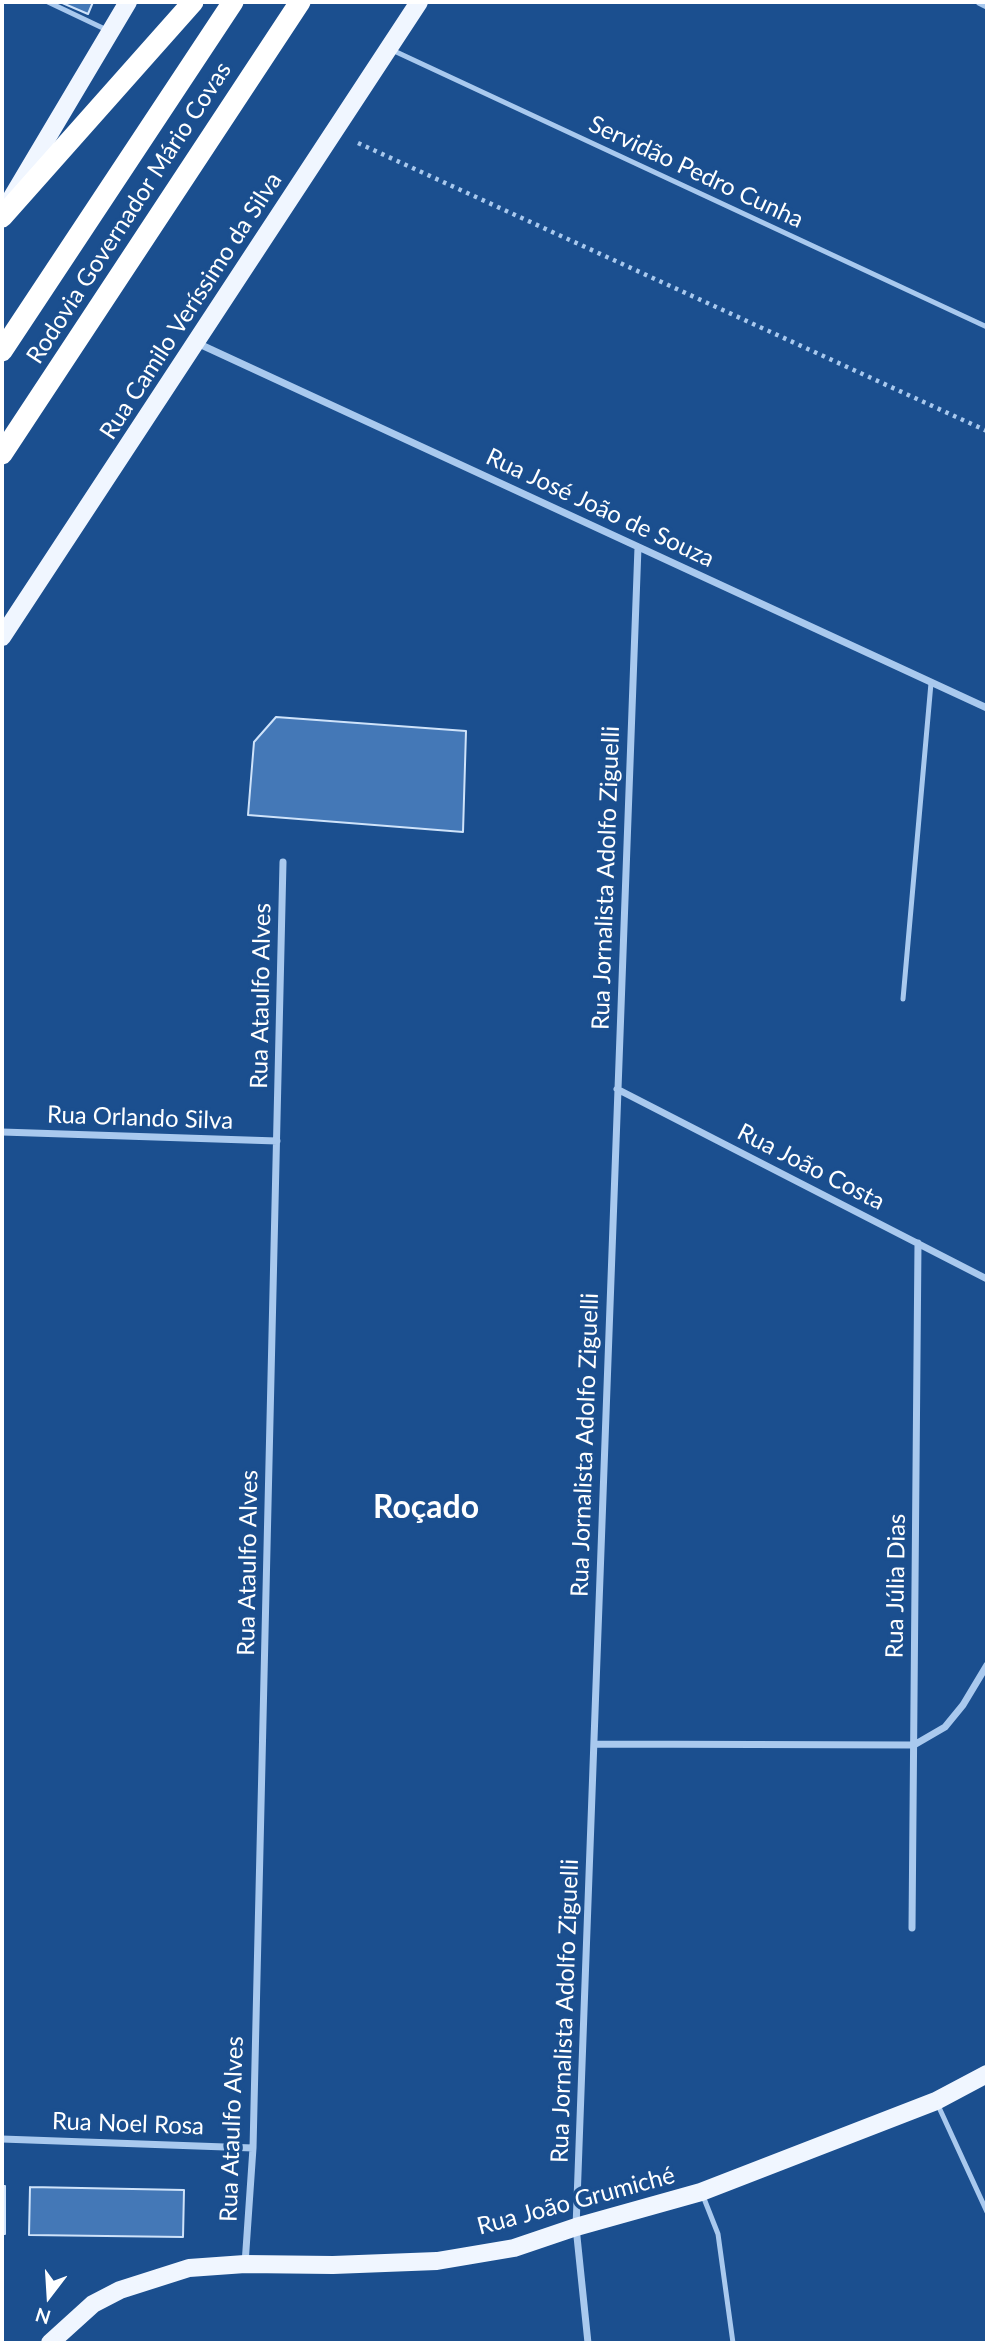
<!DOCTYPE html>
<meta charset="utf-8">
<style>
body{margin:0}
#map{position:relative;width:989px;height:2345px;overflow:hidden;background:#1b4f8f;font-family:Lato,sans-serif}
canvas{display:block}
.frame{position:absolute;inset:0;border:4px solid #fff;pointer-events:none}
.north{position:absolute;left:14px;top:2261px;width:70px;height:70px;-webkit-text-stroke:5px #1b4f8f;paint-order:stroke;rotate:197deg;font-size:19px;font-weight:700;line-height:28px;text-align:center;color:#fff}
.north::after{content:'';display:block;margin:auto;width:24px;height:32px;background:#fff;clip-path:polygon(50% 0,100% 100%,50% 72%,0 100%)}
</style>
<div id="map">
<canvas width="989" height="2345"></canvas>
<div class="frame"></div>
<div class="north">N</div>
</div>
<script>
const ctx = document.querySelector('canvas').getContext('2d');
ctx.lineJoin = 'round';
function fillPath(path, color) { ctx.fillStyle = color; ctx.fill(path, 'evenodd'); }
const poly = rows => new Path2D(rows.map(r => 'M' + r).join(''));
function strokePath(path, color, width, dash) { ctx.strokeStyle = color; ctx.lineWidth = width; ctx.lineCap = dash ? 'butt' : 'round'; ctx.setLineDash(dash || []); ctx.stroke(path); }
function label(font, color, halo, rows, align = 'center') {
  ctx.font = font + ' Lato,sans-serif'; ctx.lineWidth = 7; ctx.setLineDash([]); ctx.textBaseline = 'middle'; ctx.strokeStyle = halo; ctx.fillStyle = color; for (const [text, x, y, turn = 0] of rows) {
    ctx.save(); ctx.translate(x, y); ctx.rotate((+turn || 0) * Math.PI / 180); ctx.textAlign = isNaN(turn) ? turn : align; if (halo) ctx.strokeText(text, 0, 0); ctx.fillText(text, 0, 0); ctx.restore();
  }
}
const building = poly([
 [60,2,93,2,88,14,60,2],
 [276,717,466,731,463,832,248,815,254,742,276,717],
 [2,2186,5,2186,5,2234,2,2234,2,2186],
 [30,2187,184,2190,183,2237,29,2235,30,2187]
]);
fillPath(building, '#4478b7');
strokePath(building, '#cfe3fa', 2);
strokePath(poly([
 [358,143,987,431]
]), '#a9c9ee', 4.5, [3.5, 5]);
strokePath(poly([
 [48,2,109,31],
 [392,50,987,327],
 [903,999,931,683],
 [937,2103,987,2212],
 [703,2196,718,2234,733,2343]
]), '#a9c9ee', 5);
strokePath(poly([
 [979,2,987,6],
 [197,343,987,708],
 [617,1089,987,1279],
 [2,1132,277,1141],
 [594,1744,914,1745,945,1727,963,1705,987,1665],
 [912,1928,918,1243],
 [2,2139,253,2148],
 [245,2264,253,2148,283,862],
 [588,2343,576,2227,638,547]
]), '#a9c9ee', 7);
strokePath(poly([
 [12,197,128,2],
 [2,637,419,2],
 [50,2343,93,2304,120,2290,189,2268,245,2264,333,2265,437,2261,514,2248,576,2227,701,2192,936,2101,987,2074]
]), '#f0f6ff', 18);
strokePath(poly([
 [2,217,193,2],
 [2,351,233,2],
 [2,454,300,2]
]), '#fff', 21);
label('24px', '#fff', '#1b4f8f', [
 ["Servidão Pedro Cunha",696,172,25],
 ["Rodovia Governador Mário Covas",129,213,-57],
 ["Rua Camilo Veríssimo da Silva",191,306,-57],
 ["Rua José João de Souza",600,508,25],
 ["Rua Jornalista Adolfo Ziguelli",606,878,-88],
 ["Rua Ataulfo Alves",261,996,-89],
 ["Rua Orlando Silva",140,1118,2],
 ["Rua João Costa",811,1167,27],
 ["Rua Jornalista Adolfo Ziguelli",585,1445,-88],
 ["Rua Ataulfo Alves",248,1563,-89],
 ["Rua Júlia Dias",896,1586,-89],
 ["Rua Jornalista Adolfo Ziguelli",565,2011,-88],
 ["Rua Noel Rosa",128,2124,2],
 ["Rua Ataulfo Alves",232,2129,-88],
 ["Rua João Grumiché",576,2201,-15]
]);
label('bold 32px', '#fff', '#1b4f8f', [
 ["Roçado",426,1508]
]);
</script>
